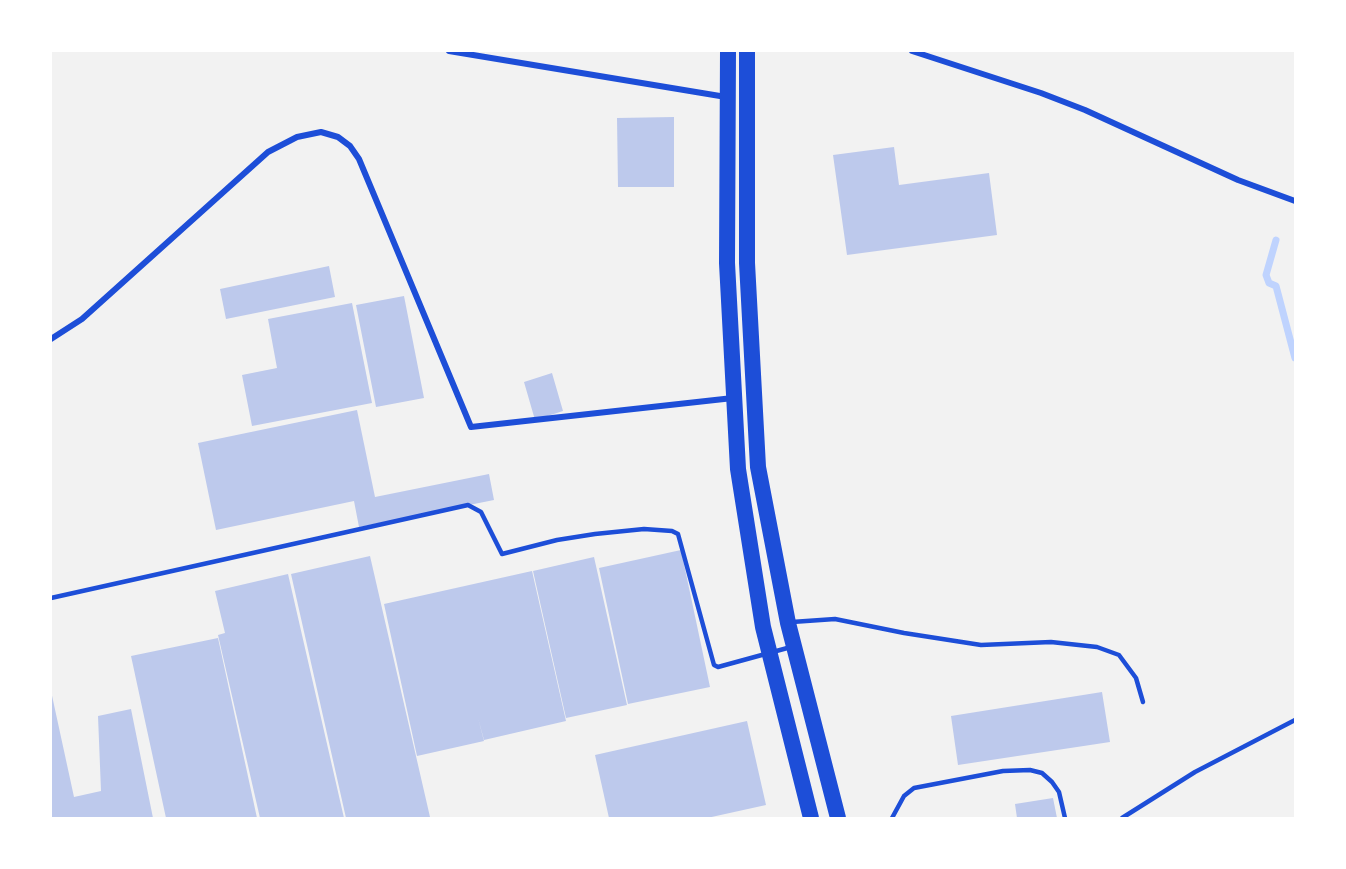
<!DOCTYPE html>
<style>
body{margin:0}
#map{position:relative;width:1346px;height:869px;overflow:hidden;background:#f2f2f2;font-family:"Archivo Narrow",sans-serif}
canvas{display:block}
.frame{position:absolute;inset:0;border:52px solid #fff;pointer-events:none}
</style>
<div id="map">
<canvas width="1346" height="869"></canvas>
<div class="frame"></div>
</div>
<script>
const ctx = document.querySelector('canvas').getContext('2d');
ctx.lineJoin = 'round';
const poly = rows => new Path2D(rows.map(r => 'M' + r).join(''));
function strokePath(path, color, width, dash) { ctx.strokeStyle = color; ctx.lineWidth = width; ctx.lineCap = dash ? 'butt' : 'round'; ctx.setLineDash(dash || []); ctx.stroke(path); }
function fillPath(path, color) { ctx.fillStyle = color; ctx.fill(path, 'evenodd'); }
strokePath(poly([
 [1276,240,1266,275,1269,283,1276,286,1295,358]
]), '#bfd3fe', 7);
fillPath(poly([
 [674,117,674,187,618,187,617,118],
 [894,147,899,185,989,173,997,235,847,255,833,155],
 [329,266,335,297,226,319,220,289],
 [404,296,424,398,376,407,356,305],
 [352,303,372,403,252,426,242,375,277,368,268,319],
 [552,373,563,411,535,420,524,382],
 [357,410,375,497,489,474,494,500,359,527,354,501,216,530,198,443],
 [681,550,710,687,628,704,599,568],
 [370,556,430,817,427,818,346,818,291,574],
 [594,557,627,705,566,718,533,571],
 [532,571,566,721,484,740,478,718,484,741,417,756,384,604],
 [288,574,344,818,260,818,218,635,225,633,215,591],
 [218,638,257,818,166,818,131,656],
 [51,691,74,797,101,791,98,716,131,709,153,818,51,818],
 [1102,692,1110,742,958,765,951,716],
 [747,721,766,805,707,818,609,818,595,755],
 [1053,798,1057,818,1017,818,1015,804]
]), '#bdc9ec');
strokePath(poly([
 [51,598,468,505,481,512,502,554,557,540,595,534,644,529,672,531,678,534,714,665,718,667,791,647],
 [792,622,835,619,904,633,981,645,1051,642,1097,647,1119,655,1136,678,1143,702],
 [892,818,904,796,914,788,1003,771,1030,770,1042,773,1052,782,1059,792,1065,818],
 [1122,818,1195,772,1295,720]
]), '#1d4ed8', 4.5);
strokePath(poly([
 [449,51,726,97],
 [912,51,1041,93,1085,110,1238,180,1295,201],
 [51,339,82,319,268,152,297,137,321,132,338,137,350,146,359,159,471,427,733,398]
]), '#1d4ed8', 6);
strokePath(poly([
 [728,51,727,263,738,469,763,627,811,818],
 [747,51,747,263,758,467,788,623,838,818]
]), '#1d4ed8', 16);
</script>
